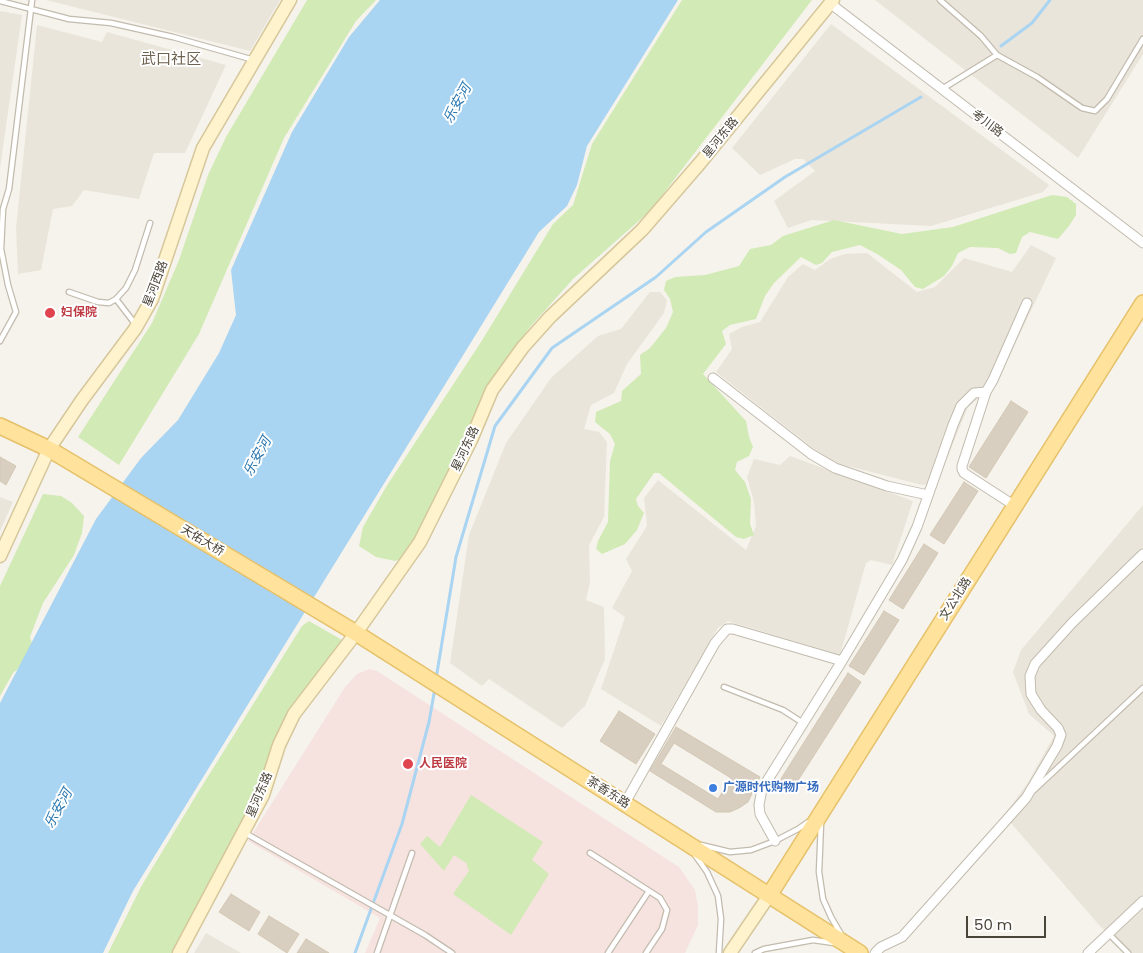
<!DOCTYPE html>
<meta charset="utf-8">
<style>
body{margin:0}
#map{position:relative;width:1143px;height:953px;overflow:hidden;background:#f6f3ec;font-family:Poppins,sans-serif}
canvas{display:block}
.scale{position:absolute;left:966px;top:916px;width:80px;height:22px;box-sizing:border-box;border:2px solid #4b4439;border-top:0;padding-left:6px;font-size:15px;line-height:18px;white-space:nowrap;color:#4b4439;-webkit-text-stroke:4px #fff;paint-order:stroke}
</style>
<div id="map">
<canvas width="1143" height="953"></canvas>
<div class="scale">50 m</div>
</div>
<script>
const ctx = document.querySelector('canvas').getContext('2d');
ctx.lineJoin = 'round';
function fillPath(path, color) { ctx.fillStyle = color; ctx.fill(path, 'evenodd'); }
const poly = rows => new Path2D(rows.map(r => 'M' + r).join(''));
function strokePath(path, color, width, dash) { ctx.strokeStyle = color; ctx.lineWidth = width; ctx.lineCap = dash ? 'butt' : 'round'; ctx.setLineDash(dash || []); ctx.stroke(path); }
function label(font, color, halo, rows, align = 'center') {
  ctx.font = font + ' Poppins,"Noto Sans SC",sans-serif'; ctx.lineWidth = 4; ctx.setLineDash([]); ctx.textBaseline = 'middle'; ctx.strokeStyle = halo; ctx.fillStyle = color; for (const [text, x, y, turn = 0] of rows) {
    ctx.save(); ctx.translate(x, y); ctx.rotate((+turn || 0) * Math.PI / 180); ctx.textAlign = isNaN(turn) ? turn : align; if (halo) ctx.strokeText(text, 0, 0); ctx.fillText(text, 0, 0); ctx.restore();
  }
}
fillPath(poly([
 [46,0,280,0,250,51],
 [875,0,1143,0,1143,54,1078,158],
 [0,11,22,15,0,168],
 [831,24,1049,185,1043,192,931,226,812,220,788,228,774,201,815,171,803,159,795,159,760,175,732,148],
 [37,25,102,42,107,32,226,65,185,153,154,153,139,199,84,190,72,206,53,209,41,270,18,274,16,228],
 [1031,245,1056,258,997,382,968,407,937,483,922,485,840,464,823,456,716,372,732,349,729,334,742,327,760,322,788,277,803,264,815,270,830,259,845,254,867,253,917,292,935,287,964,258,1012,272],
 [650,292,660,292,667,300,664,313,627,364,614,393,591,405,584,429,599,432,607,442,604,517,589,545,590,582,586,600,604,607,605,659,585,706,562,728,489,679,482,686,450,663,469,535,506,443,551,378,598,336,621,329],
 [790,456,913,501,892,565,871,560,866,563,840,655,728,621,718,628,661,726,601,689,625,617,612,608,632,571,626,559,647,526,644,498,658,480,746,550,756,526,754,502,747,477,754,459,780,465],
 [0,497,13,502,0,531],
 [1143,505,1143,953,1129,953,1099,925,1004,815,1027,784,1054,736,1029,714,1013,672,1021,650],
 [206,933,241,953,194,953]
]), '#eae5da');
fillPath(poly([
 [369,669,377,671,679,867,695,890,698,907,698,925,685,953,365,953,380,918,248,841,345,687,357,674]
]), '#f6e3e0');
fillPath(poly([
 [307,0,376,0,356,21,284,138,199,334,119,465,78,437,152,323,179,260,208,175,226,137],
 [682,0,812,0,650,211,573,279,530,327,490,382,466,436,406,557,395,561,376,557,359,546,363,527,386,487,481,342,553,224,573,205,592,144],
 [1052,195,1067,197,1076,204,1076,215,1069,226,1058,239,1030,232,1022,237,1016,253,1010,254,998,248,970,247,958,253,952,266,944,276,923,289,915,287,901,270,877,254,860,245,832,252,822,263,816,265,801,257,774,283,765,296,756,319,730,325,722,331,726,344,703,374,746,421,749,437,753,447,749,456,737,462,735,470,745,482,751,499,750,524,754,535,744,539,736,537,659,473,654,473,636,499,638,506,644,513,637,530,625,544,602,554,596,549,598,541,608,522,610,461,615,444,610,434,595,422,596,412,621,401,622,391,641,374,640,355,650,348,666,328,673,312,670,299,664,290,666,281,675,277,705,275,739,266,750,249,771,245,783,236,834,220,902,234,953,227],
 [43,494,61,496,72,503,84,516,82,533,74,555,43,603,30,637,34,650,26,662,13,673,0,696,0,586],
 [309,621,342,640,322,670,291,735,256,816,172,953,108,953,142,885,197,794,302,626],
 [471,795,543,842,532,860,549,874,511,935,453,894,469,871,466,863,454,855,444,871,420,844,427,836,440,847]
]), '#d2eab5');
fillPath(poly([
 [380,0,678,0,587,146,577,185,567,206,539,232,133,891,103,953,0,953,0,703,96,519,141,458,178,420,219,353,236,315,231,270,292,132,349,37]
]), '#a9d4f2');
strokePath(poly([
 [1001,46,1032,23,1050,0],
 [436,679,456,557,495,426,552,348,656,277,706,232,785,177,921,97],
 [355,953,402,824,429,722,435,688]
]), '#a9d4f2', 3);
const building = poly([
 [1011,401,1028,412,986,478,969,467,1011,401],
 [0,457,16,466,6,485,0,481,0,457],
 [964,482,978,491,944,544,930,535,964,482],
 [924,544,938,553,903,609,889,600,924,544],
 [884,611,899,620,864,675,849,666,884,611],
 [848,673,861,682,790,793,777,785,848,673],
 [619,711,655,734,636,764,600,741,619,711],
 [676,727,760,777,748,802,739,808,730,812,716,812,650,771,676,727],
 [674,743,731,778,718,799,661,764,674,743],
 [231,894,260,912,249,931,219,912,231,894],
 [269,916,299,934,287,953,258,934,269,916],
 [306,939,329,953,297,953,306,939]
]);
fillPath(building, '#d8cfc1');
strokePath(building, '#d3c7b4', 1);
const lane = poly([
 [940,0,981,36,997,55,1037,77,1082,108,1095,111,1107,99,1143,39],
 [0,1,69,19,111,23,173,37,254,60],
 [942,89,997,55],
 [69,292,98,302,109,303,116,299,126,288,135,270,150,223],
 [116,299,136,325],
 [0,341,16,312,8,285,1,249,3,209,9,189,32,0],
 [724,687,783,710,803,723],
 [1034,790,1143,688],
 [821,823,819,872,823,899,831,917,842,936],
 [245,833,425,935,452,953],
 [701,845,730,852,751,850,775,841,798,829,808,822],
 [590,853,660,898,667,910,662,929,646,953],
 [695,855,707,872,718,896,721,919,719,953],
 [1109,934,1128,953],
 [377,953,412,853],
 [608,953,649,891],
 [755,953,764,949,813,940,834,943]
]);
const street = poly([
 [831,4,1143,243],
 [713,378,811,454,835,468,887,486,928,495],
 [1015,506,964,473,962,469,962,466,986,392,993,380,1027,303],
 [625,803,715,643,727,629,733,629,842,661],
 [775,841,760,814,759,805,762,789,842,661,902,560,917,527,953,425,961,406,974,393,986,392],
 [875,953,881,947,902,937,1026,798,1057,746,1061,735,1058,728,1041,710,1031,694,1030,676,1035,664,1072,623,1143,554],
 [1088,953,1143,901]
]);
const secondary = poly([
 [0,556,49,449,82,400,135,329,152,299,203,148,290,0],
 [179,953,263,795,279,745,294,714,356,633,420,542,471,440,492,390,523,347,550,317,642,230,700,163,833,0],
 [730,953,770,894]
]);
const primary = poly([
 [0,426,49,449,356,633,860,953],
 [770,894,1143,303]
]);
strokePath(lane, '#c2bbae', 7);
strokePath(street, '#c2bbae', 11);
strokePath(secondary, '#d6c79b', 15);
strokePath(primary, '#e6c16a', 18);
strokePath(lane, '#fff', 4.5);
strokePath(street, '#fff', 9);
strokePath(secondary, '#fff3cd', 12);
strokePath(primary, '#ffe39c', 15);
for (const [x, y, r, color] of [
 [50,313,6,"#e0444e"],
 [408,764,6,"#e0444e"],
 [713,788,5,"#3f7fe0"]
]) { const dot = new Path2D(); dot.arc(x, y, r, 0, 2 * Math.PI); ctx.fillStyle = color; ctx.fill(dot); strokePath(dot, '#fff', 2); }
label('12px', '#4b4439', '#fff', [
 ["考川路",987,124,37],
 ["星河东路",721,138,-51],
 ["星河西路",156,284,-69],
 ["星河东路",466,449,-65],
 ["天佑大桥",202,541,31],
 ["文公北路",956,599,-58],
 ["茶香东路",608,793,32],
 ["星河东路",260,795,-67]
]);
label('bold 12px', '#be3a42', '#fff', [
 ["妇保院",61,313],
 ["人民医院",419,764]
], 'left');
label('bold 12px', '#366cbe', '#fff', [
 ["广源时代购物广场",723,788]
], 'left');
label('italic 14px', '#2e7ab2', '#fff', [
 ["乐安河",458,104,-61],
 ["乐安河",258,457,-61],
 ["乐安河",59,809,-61]
]);
label('15px', '#6e6250', '#fff', [
 ["武口社区",171,60]
]);
</script>
